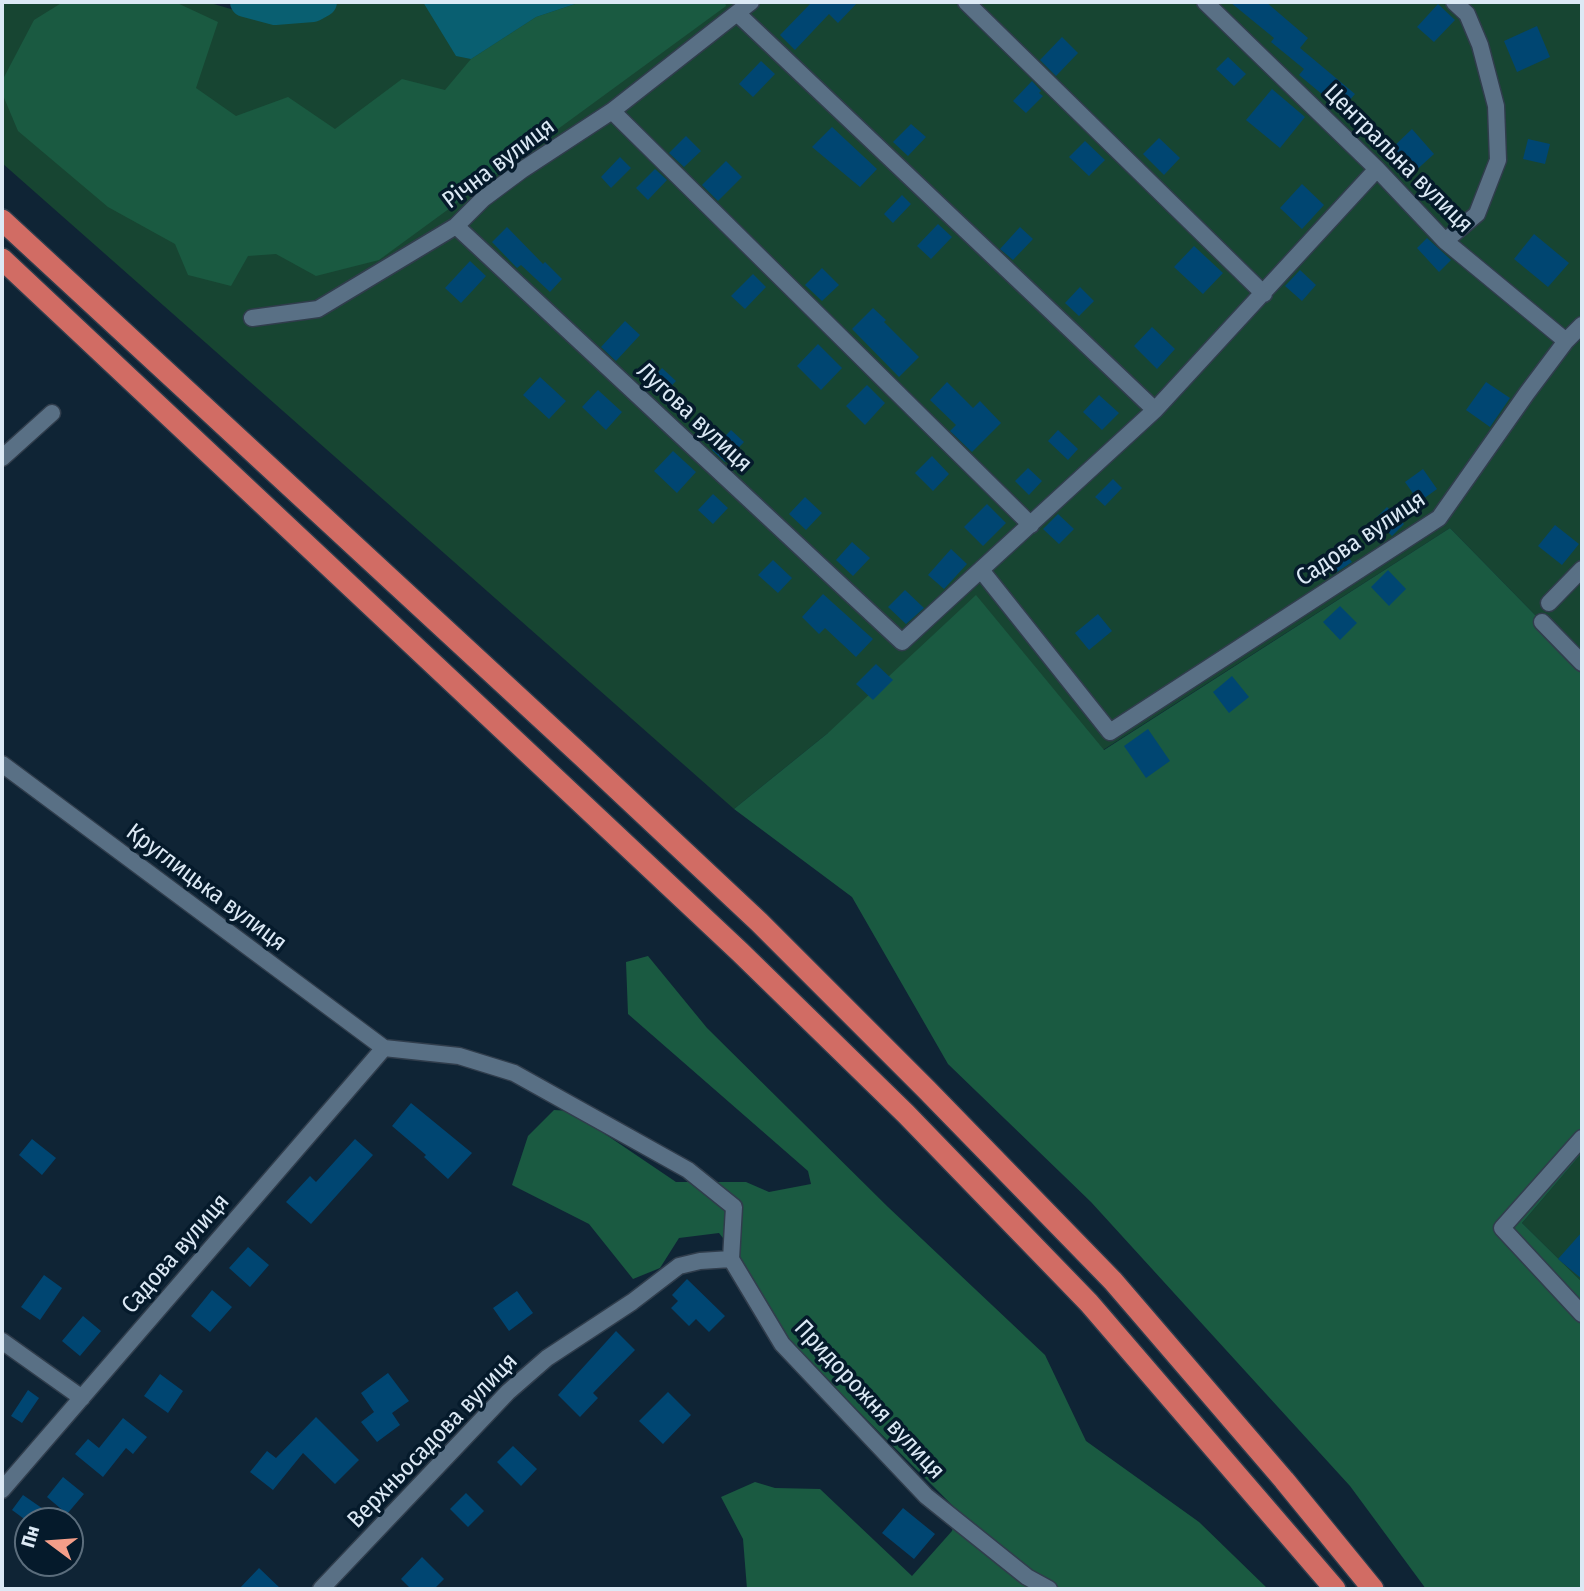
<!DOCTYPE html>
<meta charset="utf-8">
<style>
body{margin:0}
#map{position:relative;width:1584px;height:1591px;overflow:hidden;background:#0f2435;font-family:"Fira Sans Condensed",sans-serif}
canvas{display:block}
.frame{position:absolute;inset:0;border:4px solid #dce9f5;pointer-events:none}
.north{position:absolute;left:14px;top:1507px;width:70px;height:70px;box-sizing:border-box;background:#051a2b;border:2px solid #5b6d7c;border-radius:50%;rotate:286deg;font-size:19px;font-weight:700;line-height:28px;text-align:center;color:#dce9f5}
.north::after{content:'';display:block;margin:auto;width:24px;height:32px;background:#f49e89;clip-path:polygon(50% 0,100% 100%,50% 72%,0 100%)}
</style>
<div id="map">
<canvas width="1584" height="1591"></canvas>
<div class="frame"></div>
<div class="north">Пн</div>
</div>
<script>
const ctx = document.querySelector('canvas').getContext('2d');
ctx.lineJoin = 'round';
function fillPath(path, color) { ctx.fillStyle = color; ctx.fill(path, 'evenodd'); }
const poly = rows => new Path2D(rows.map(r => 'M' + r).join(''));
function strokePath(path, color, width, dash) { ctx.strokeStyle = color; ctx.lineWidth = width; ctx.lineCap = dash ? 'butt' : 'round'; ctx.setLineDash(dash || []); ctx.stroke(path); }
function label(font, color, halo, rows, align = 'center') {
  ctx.font = font + ' "Fira Sans Condensed",sans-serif'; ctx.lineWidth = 7; ctx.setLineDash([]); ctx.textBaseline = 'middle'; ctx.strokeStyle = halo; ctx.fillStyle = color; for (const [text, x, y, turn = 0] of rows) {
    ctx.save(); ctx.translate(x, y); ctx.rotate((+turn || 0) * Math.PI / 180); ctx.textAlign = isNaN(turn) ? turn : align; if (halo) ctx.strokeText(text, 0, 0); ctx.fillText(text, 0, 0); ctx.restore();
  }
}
fillPath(poly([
 [2,2,207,2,258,17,313,16,341,2,1582,2,1582,663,1450,528,1103,750,828,733,734,809,2,163],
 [1582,1153,1582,1282,1522,1223]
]), '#174532');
fillPath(poly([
 [63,2,175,2,218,22,196,88,236,116,288,97,335,129,402,79,445,90,471,59,536,17,581,2,725,2,726,6,379,260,316,276,276,254,248,256,231,286,188,275,175,244,108,207,18,131,2,93,2,81,34,20],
 [1450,528,1582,663,1582,1153,1522,1223,1582,1282,1582,1589,1426,1589,1350,1486,1091,1202,948,1064,852,897,734,809,828,733,976,595,1104,750],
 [648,956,707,1028,888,1207,1045,1355,1086,1441,1199,1522,1268,1589,747,1589,743,1539,721,1497,755,1482,775,1488,820,1489,912,1576,952,1531,957,1510,785,1338,738,1257,719,1233,679,1238,660,1268,633,1279,589,1224,512,1185,528,1136,554,1110,571,1111,676,1182,746,1182,769,1192,811,1184,808,1171,628,1014,626,962]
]), '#1a5a41');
fillPath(poly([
 [423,2,581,2,536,17,471,59,456,56]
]), '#095f71');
strokePath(poly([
 [245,2,275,10,313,7,322,2]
]), '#095f71', 30);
fillPath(poly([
 [812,2,858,2,838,23,829,14,795,50,780,35],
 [1230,2,1266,2,1308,38,1300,48,1355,94,1341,110,1299,75,1304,69,1271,42,1274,38],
 [1438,4,1455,20,1434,42,1417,27],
 [1537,26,1550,57,1517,72,1504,41],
 [1062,37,1078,53,1056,76,1040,60],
 [1228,57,1246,74,1234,86,1216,69],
 [761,61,775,74,753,97,739,84],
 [1032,81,1041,91,1039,93,1043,96,1026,113,1013,101],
 [1272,89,1305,117,1280,148,1246,120],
 [911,124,926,137,908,156,893,142],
 [832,127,877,169,860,187,812,147],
 [1412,129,1434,154,1412,174,1390,150],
 [686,136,701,151,684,167,669,153],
 [1159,138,1180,158,1164,175,1143,154],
 [1528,139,1550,144,1545,164,1523,159],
 [1085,141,1105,160,1089,176,1069,157],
 [620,157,631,168,611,188,601,177],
 [726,161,742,177,718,201,702,185],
 [655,169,667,180,648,200,636,188],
 [1302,184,1324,205,1302,229,1280,208],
 [902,195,911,204,893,223,884,214],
 [938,224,952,237,931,259,917,246],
 [507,227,543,264,545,262,562,279,550,292,521,265,517,268,492,242],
 [1020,227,1033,239,1013,260,1000,249],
 [1534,234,1569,263,1548,287,1514,259],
 [1427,238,1451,260,1439,272,1417,248],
 [1194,246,1223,273,1203,294,1174,267],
 [470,261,486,276,461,303,445,288],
 [822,268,839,285,822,301,805,285],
 [1300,270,1316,285,1302,301,1285,286],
 [753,274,766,287,745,309,731,296],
 [1080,287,1094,301,1079,316,1065,303],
 [873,308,886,320,884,322,919,357,899,377,852,329],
 [625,321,640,335,616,361,601,347],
 [1152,327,1175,349,1157,369,1134,346],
 [818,344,842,368,821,390,797,366],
 [662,368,676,381,662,396,648,383],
 [540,377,566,401,549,419,523,395],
 [947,382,973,408,980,401,1001,423,972,452,950,431,956,425,930,400],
 [1486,382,1510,398,1490,427,1466,410],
 [867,385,885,403,865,425,846,406],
 [598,390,622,412,606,430,582,407],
 [1099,395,1119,413,1102,430,1083,412],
 [731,430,744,442,725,462,712,450],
 [1058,430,1078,449,1068,460,1048,441],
 [673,451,696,472,677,493,654,471],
 [932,456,949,474,933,491,915,473],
 [1028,468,1042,481,1029,495,1015,481],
 [1423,469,1437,489,1419,502,1405,482],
 [1113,479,1122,488,1105,506,1095,497],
 [713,494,728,508,713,524,698,510],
 [805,497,822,513,806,530,789,514],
 [987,504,1006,523,983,546,964,527],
 [1387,507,1404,524,1392,536,1375,519],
 [1058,514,1074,529,1059,544,1043,529],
 [1555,525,1579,544,1562,565,1538,546],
 [852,542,870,558,853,576,836,560],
 [1340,547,1352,562,1337,572,1326,558],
 [951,549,967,564,944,589,928,575],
 [773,560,792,578,778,593,758,575],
 [1388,570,1406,589,1389,606,1371,587],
 [905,590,924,608,906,624,888,607],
 [823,594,873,639,856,657,825,628,819,634,802,617],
 [1340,606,1357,623,1340,640,1323,622],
 [1098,614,1112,631,1089,650,1075,633],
 [876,664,893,680,873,700,856,684],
 [1232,676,1249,697,1229,713,1213,692],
 [1148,729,1170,761,1146,778,1124,746],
 [411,1103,472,1153,448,1179,424,1157,426,1155,392,1126],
 [32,1139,56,1158,42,1175,19,1155],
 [355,1139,373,1155,311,1224,286,1202,310,1176,316,1182],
 [1582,1232,1582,1279,1558,1259],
 [248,1247,269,1265,250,1287,229,1268],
 [44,1275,62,1288,40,1320,21,1307],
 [687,1279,725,1316,709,1332,696,1319,689,1326,671,1308,678,1301,672,1295],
 [212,1290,232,1307,210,1332,191,1316],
 [517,1291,533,1313,509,1331,493,1308],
 [83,1316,101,1331,80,1356,62,1341],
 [616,1331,635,1350,593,1393,598,1398,580,1417,558,1395],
 [388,1373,409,1401,392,1413,400,1425,377,1442,361,1422,374,1412,361,1393],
 [160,1374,183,1391,168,1413,144,1396],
 [28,1390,39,1398,22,1423,11,1416],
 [668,1392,691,1415,663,1444,639,1421],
 [316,1417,359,1460,335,1484,303,1453,273,1490,250,1472,267,1451,276,1458],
 [123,1418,147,1437,133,1454,126,1448,103,1477,75,1454,88,1439,99,1448],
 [513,1446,537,1469,521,1486,497,1462],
 [63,1477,84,1494,67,1514,47,1497],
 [466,1493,484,1511,468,1527,450,1509],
 [23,1495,49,1513,43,1521,27,1521,12,1510],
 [903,1508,935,1534,914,1559,882,1533],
 [422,1557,444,1579,434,1589,411,1589,401,1579],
 [259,1568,281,1589,239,1589]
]), '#004672');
const minor = poly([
 [966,2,1264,294],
 [1205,2,1377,169,1445,241,1566,341],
 [738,14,1155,410],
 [612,111,1031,525],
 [456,226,902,642,1155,410,1377,169],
 [1445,241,1477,214,1498,160,1496,106,1480,45,1467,14,1454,2],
 [252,318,318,309,456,226,483,199,522,170,612,111,751,2],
 [2,458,52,413],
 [981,570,1110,732,1439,518,1527,393,1566,341,1582,325],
 [1549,603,1582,569],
 [1542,622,1582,663],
 [2,764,384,1048,459,1056,514,1073,688,1170,734,1207,731,1259,782,1344,926,1496,1027,1577,1049,1589],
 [1582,1138,1502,1228,1582,1314],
 [2,1341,82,1398],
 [2,1490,384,1048],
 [321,1589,508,1392,547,1358,632,1302,679,1266,700,1261,731,1259]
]);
const trunk = poly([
 [2,220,582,756,759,922,927,1090,1113,1281,1284,1480,1373,1589],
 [2,259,740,952,906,1114,1089,1303,1335,1589]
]);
strokePath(minor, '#303d4c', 19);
strokePath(trunk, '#303d4c', 24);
strokePath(minor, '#597085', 16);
strokePath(trunk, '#d16c64', 21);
label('24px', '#dce9f5', '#051a2b', [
 ["Центральна вулиця",1398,159,45],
 ["Річна вулиця",499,164,-37],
 ["Лугова вулиця",694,418,43],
 ["Садова вулиця",1361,539,-34],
 ["Круглицька вулиця",206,888,37],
 ["Садова вулиця",176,1254,-49],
 ["Придорожня вулиця",869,1400,47],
 ["Верхньосадова вулиця",433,1441,-46]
]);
</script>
